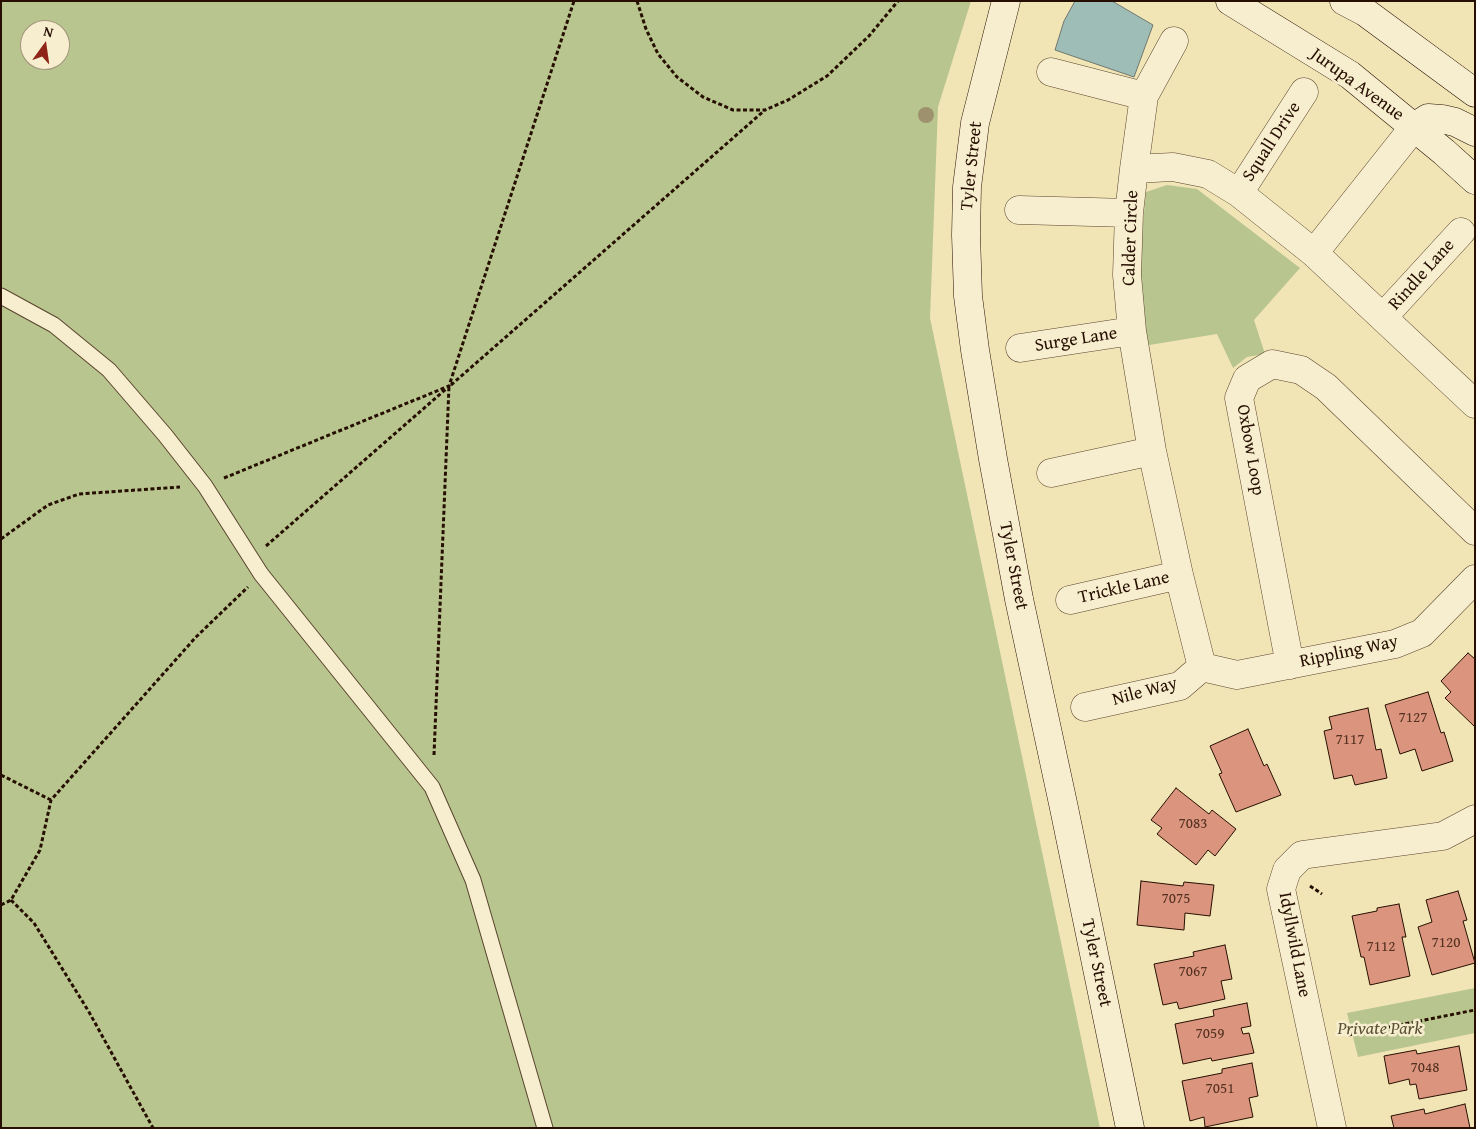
<!DOCTYPE html>
<style>
body{margin:0}
#map{position:relative;width:1476px;height:1129px;overflow:hidden;background:#f2e5b5;font-family:"Gentium Book Plus",serif}
canvas{display:block}
.frame{position:absolute;inset:0;border:2px solid #260f01;pointer-events:none}
.north{position:absolute;left:20px;top:20px;width:50px;height:50px;box-sizing:border-box;background:#f7eecf;border:1px solid #a3957d;border-radius:50%;rotate:14deg;font-size:14px;font-weight:700;line-height:20px;text-align:center;color:#260f01}
.north::after{content:'';display:block;margin:auto;width:18px;height:22px;background:#8f2418;clip-path:polygon(50% 0,100% 100%,50% 72%,0 100%)}
</style>
<div id="map">
<canvas width="1476" height="1129"></canvas>
<div class="frame"></div>
<div class="north">N</div>
</div>
<script>
const ctx = document.querySelector('canvas').getContext('2d');
ctx.lineJoin = 'round';
function fillPath(path, color) { ctx.fillStyle = color; ctx.fill(path, 'evenodd'); }
const poly = rows => new Path2D(rows.map(r => 'M' + r).join(''));
function strokePath(path, color, width, dash) { ctx.strokeStyle = color; ctx.lineWidth = width; ctx.lineCap = dash ? 'butt' : 'round'; ctx.setLineDash(dash || []); ctx.stroke(path); }
function label(font, color, halo, rows, align = 'center') {
  ctx.font = font + ' "Gentium Book Plus",serif'; ctx.lineWidth = 5; ctx.setLineDash([]); ctx.textBaseline = 'middle'; ctx.strokeStyle = halo; ctx.fillStyle = color; for (const [text, x, y, turn = 0] of rows) {
    ctx.save(); ctx.translate(x, y); ctx.rotate((+turn || 0) * Math.PI / 180); ctx.textAlign = isNaN(turn) ? turn : align; if (halo) ctx.strokeText(text, 0, 0); ctx.fillText(text, 0, 0); ctx.restore();
  }
}
fillPath(poly([
 [1,1,971,1,938,107,930,318,1100,1128,1,1128],
 [30,30,60,30,60,60,30,60],
 [1167,185,1197,189,1300,268,1254,320,1265,354,1247,357,1233,368,1217,334,1143,346,1140,256,1146,192],
 [1475,988,1475,1033,1358,1057,1347,1013]
]), '#b8c58f');
const water = poly([
 [1075,1,1112,1,1153,25,1134,77,1055,50,1064,21,1075,1]
]);
fillPath(water, '#9fbdb7');
strokePath(water, '#6f776e', 1);
const building = poly([
 [1468,653,1475,659,1475,727,1445,698,1451,692,1441,681,1468,653],
 [1428,692,1441,733,1444,732,1453,761,1422,771,1415,749,1400,754,1385,705,1428,692],
 [1368,708,1376,750,1381,749,1387,778,1355,785,1352,775,1334,779,1324,731,1332,729,1329,717,1368,708],
 [1248,729,1264,766,1267,764,1281,795,1236,812,1219,774,1222,773,1210,746,1248,729],
 [1176,788,1209,814,1212,810,1236,829,1215,856,1208,850,1196,865,1157,834,1162,828,1151,820,1176,788],
 [1141,881,1183,886,1184,882,1214,885,1210,916,1185,913,1184,930,1137,925,1141,881],
 [1458,891,1467,920,1463,921,1475,963,1432,975,1418,927,1432,922,1426,900,1458,891],
 [1399,904,1406,937,1402,937,1410,976,1370,985,1364,957,1361,957,1352,916,1377,911,1377,908,1399,904],
 [1225,945,1232,979,1221,981,1225,999,1179,1009,1177,1002,1163,1005,1154,964,1194,956,1193,952,1225,945],
 [1247,1003,1251,1026,1241,1028,1243,1034,1249,1033,1254,1053,1212,1061,1211,1058,1183,1064,1175,1024,1214,1016,1213,1010,1247,1003],
 [1459,1046,1467,1090,1419,1099,1416,1084,1410,1085,1409,1079,1389,1084,1384,1056,1416,1050,1417,1054,1459,1046],
 [1252,1063,1258,1096,1249,1098,1253,1117,1205,1127,1204,1117,1190,1121,1182,1081,1222,1073,1222,1069,1252,1063],
 [1465,1104,1470,1128,1394,1128,1391,1116,1424,1109,1425,1114,1465,1104]
]);
fillPath(building, '#db947d');
strokePath(building, '#260f01', 1);
const lane = poly([
 [1,296,54,325,109,370,165,435,205,486,261,574,432,787,473,880,545,1128]
]);
const street = poly([
 [1051,72,1144,96],
 [1134,169,1144,96,1174,41],
 [1239,193,1304,92],
 [1019,210,1129,213],
 [1314,253,1414,127],
 [1383,317,1461,232],
 [1020,348,1132,331],
 [1051,473,1152,451],
 [1070,600,1179,575],
 [1290,665,1239,398,1247,379,1272,364,1301,370,1326,387,1475,531],
 [1202,667,1179,575,1152,451,1132,331,1127,275,1129,213,1134,169,1173,167,1208,174,1239,193,1314,253,1475,404],
 [1202,667,1237,675,1395,644,1422,633,1475,579],
 [1085,707,1180,686,1202,667],
 [1332,1128,1281,889,1287,870,1302,855,1443,836,1475,819]
]);
const secondary = poly([
 [1006,1,975,123,967,187,966,235,968,296,975,350,993,459,1019,599,1064,808,1130,1128],
 [1230,1,1350,75,1444,152,1475,180],
 [1344,1,1365,12,1475,93],
 [1414,127,1428,118,1442,119,1455,122,1475,132]
]);
strokePath(lane, '#59442e', 17);
strokePath(street, '#59442e', 29);
strokePath(secondary, '#260f01', 29);
strokePath(poly([
 [637,1,646,29,658,54,677,77,703,97,733,110,765,110,788,100,827,76,869,36,898,1],
 [451,385,765,110],
 [224,478,449,386,574,1],
 [1,539,48,505,79,494,180,487],
 [266,546,446,389],
 [434,755,449,386],
 [1,775,51,800],
 [1310,886,1322,894],
 [11,900,34,923,89,1012,153,1128],
 [1,905,11,900,40,850,51,800,196,637,248,587],
 [1348,1035,1475,1010]
]), '#260f01', 3, [4, 2.5]);
strokePath(lane, '#f7eecf', 15);
strokePath(street, '#f7eecf', 28);
strokePath(secondary, '#f7eecf', 28);
ctx.fillStyle = '#9e926e';
for (const [x, y] of [
 [926,115]
]) { ctx.beginPath(); ctx.arc(x, y, 8, 0, 2 * Math.PI); ctx.fill(); }
label('15px', '#533020', null, [
 ["7127",1413,718],
 ["7117",1350,740],
 ["7083",1193,824],
 ["7075",1176,899],
 ["7120",1446,943],
 ["7112",1381,947],
 ["7067",1193,972],
 ["7059",1210,1034],
 ["7048",1425,1068],
 ["7051",1220,1089]
]);
label('18px', '#260f01', '#f7eecf', [
 ["Jurupa Avenue",1357,85,36],
 ["Squall Drive",1272,142,-57],
 ["Tyler Street",972,166,-84],
 ["Calder Circle",1131,238,-88],
 ["Rindle Lane",1422,275,-48],
 ["Surge Lane",1076,340,-9],
 ["Oxbow Loop",1250,450,80],
 ["Tyler Street",1013,566,79],
 ["Trickle Lane",1124,588,-13],
 ["Rippling Way",1349,652,-12],
 ["Nile Way",1145,692,-15],
 ["Idyllwild Lane",1294,945,79],
 ["Tyler Street",1096,963,78]
]);
label('italic 18px', '#594f33', '#f7eecf', [
 ["Private Park",1380,1029]
]);
</script>
